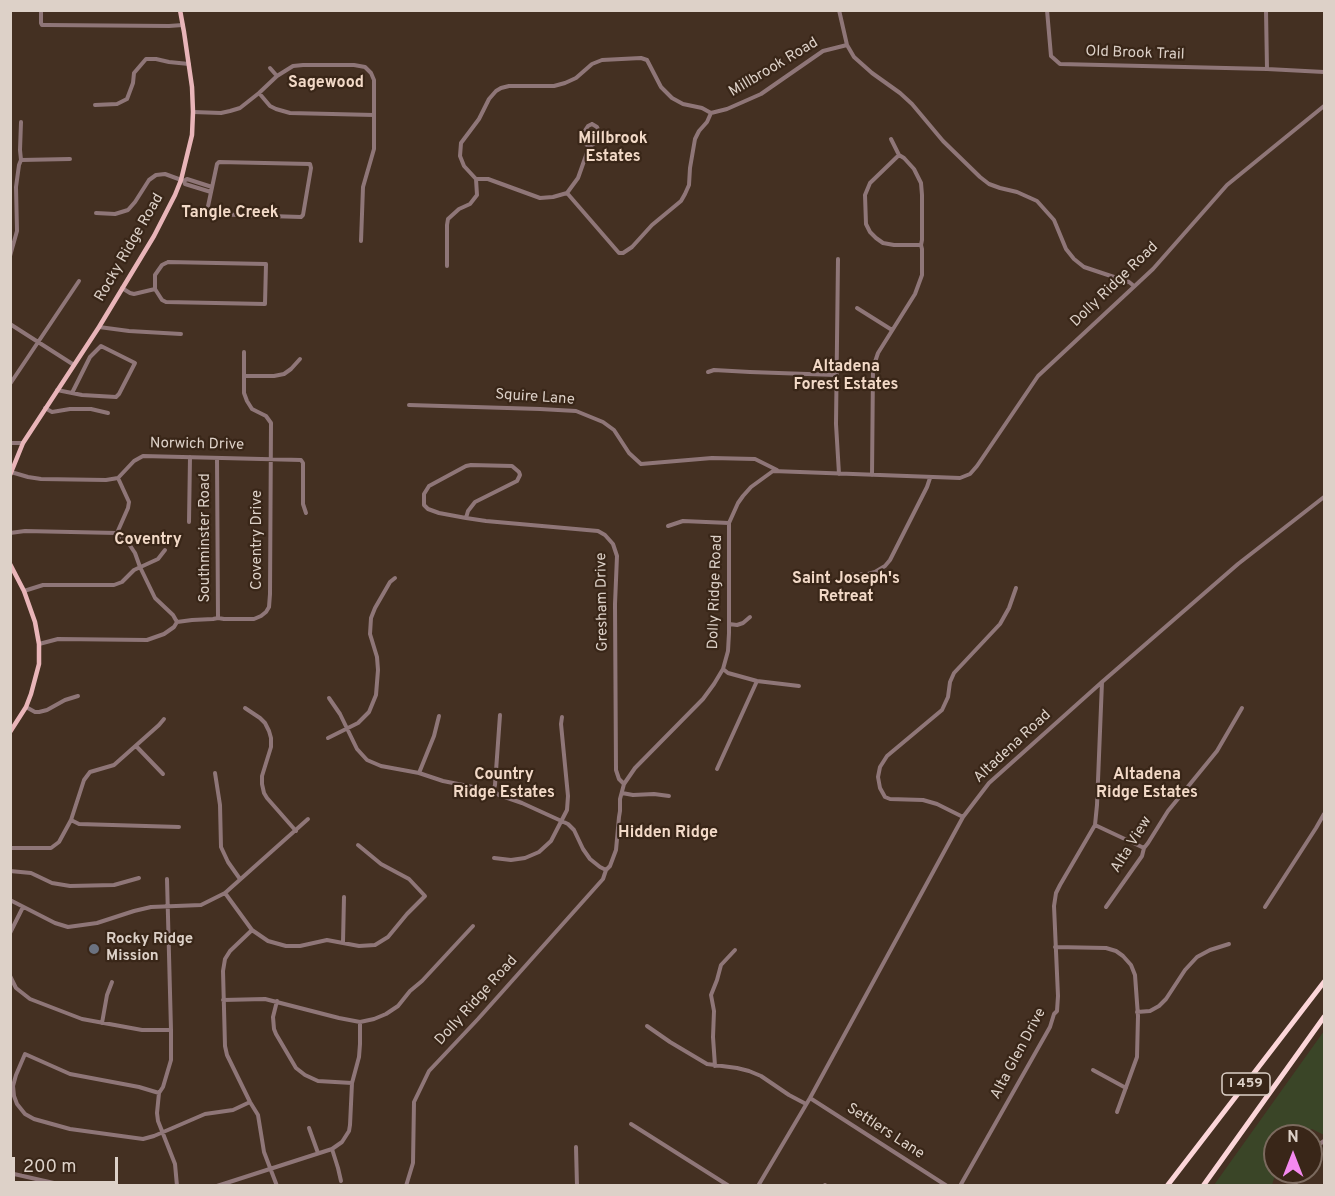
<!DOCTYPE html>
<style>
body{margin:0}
#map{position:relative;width:1335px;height:1196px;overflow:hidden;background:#443022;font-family:Overpass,sans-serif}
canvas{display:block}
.frame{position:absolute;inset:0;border:12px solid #ddd1c8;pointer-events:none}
.north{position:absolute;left:1263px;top:1124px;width:60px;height:60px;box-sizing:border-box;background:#392618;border:2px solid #7b6a5e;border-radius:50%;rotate:0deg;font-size:16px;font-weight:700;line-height:24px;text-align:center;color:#ddd1c8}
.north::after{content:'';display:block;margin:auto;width:21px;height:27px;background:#f589ef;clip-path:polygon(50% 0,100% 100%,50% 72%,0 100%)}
.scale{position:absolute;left:12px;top:1157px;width:106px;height:27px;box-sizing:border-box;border:3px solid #ddd1c8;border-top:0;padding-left:8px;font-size:18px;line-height:21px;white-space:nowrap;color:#ddd1c8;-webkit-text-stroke:4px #392618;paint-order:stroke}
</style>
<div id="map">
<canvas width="1335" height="1196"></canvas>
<div class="frame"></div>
<div class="north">N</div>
<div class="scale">200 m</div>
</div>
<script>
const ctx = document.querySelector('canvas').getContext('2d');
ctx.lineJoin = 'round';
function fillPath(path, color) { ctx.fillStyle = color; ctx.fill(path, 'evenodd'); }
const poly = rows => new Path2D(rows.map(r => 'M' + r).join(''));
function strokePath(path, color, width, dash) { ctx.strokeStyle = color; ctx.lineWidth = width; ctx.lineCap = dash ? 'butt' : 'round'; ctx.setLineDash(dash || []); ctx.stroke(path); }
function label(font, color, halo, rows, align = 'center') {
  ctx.font = font + ' Overpass,sans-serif'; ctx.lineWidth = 4.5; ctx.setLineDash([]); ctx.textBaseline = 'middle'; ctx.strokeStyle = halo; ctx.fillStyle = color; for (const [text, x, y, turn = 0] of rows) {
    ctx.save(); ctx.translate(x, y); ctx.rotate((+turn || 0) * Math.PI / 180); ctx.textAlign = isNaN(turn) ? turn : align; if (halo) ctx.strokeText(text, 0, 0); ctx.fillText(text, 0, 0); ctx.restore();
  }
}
fillPath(poly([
 [1324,1031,1324,1135,1312,1129,1303,1131,1299,1136,1275,1136,1275,1172,1276,1172,1272,1185,1214,1185]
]), '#3a4527');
strokePath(poly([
 [41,10,41,23,42,25,47,25,169,26,183,25],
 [839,10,847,45,854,57,872,73,900,93,912,104,943,141,980,177,989,184,1000,188,1017,192,1037,201,1054,220,1066,249,1074,259,1084,267,1129,282,1134,286],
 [1047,10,1051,56,1060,64,1267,69,1324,72],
 [1266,10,1267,69],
 [270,68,277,76],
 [259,93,270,106,276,109,290,113,374,115],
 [95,105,117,104,127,99,133,83,134,73,146,59,156,59,169,62,189,64],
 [193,112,221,113,230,111,240,108,259,93,277,76,293,66,303,65,354,65,365,67,371,73,374,80,374,149,363,187,361,241],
 [592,124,597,127,599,132,596,142,589,147,582,140,582,135,588,126,592,124],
 [899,155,870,183,865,195,866,224,870,232,876,238,883,243,894,245,921,245],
 [21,160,70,159],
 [219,162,310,164,311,168,303,215,301,217,209,214,207,211,217,164,219,162],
 [476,179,488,179,540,198,553,197,567,193],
 [184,181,185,184,211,192],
 [567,193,619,253,623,253,632,247,652,225,681,201,685,194,689,185,690,168,695,139,699,131,707,122,711,113,727,109,761,94,823,51,847,45],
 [567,193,578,178,589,147],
 [96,213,115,214,128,210,135,202,149,180,156,175,165,174,184,181,187,179,212,187],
 [10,256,17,231,16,187,19,165,21,160,20,150,21,122],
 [838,259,836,424,839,474],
 [168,262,266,264,265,304,166,302,162,300,155,289,155,275,162,265,168,262],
 [447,266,447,225,448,219,459,209,470,204,477,195,476,179,464,166,460,156,461,143,479,119,489,99,496,91,501,88,509,86,554,86,565,83,576,78,592,64,602,60,641,58,647,60,661,87,672,98,683,104,702,108,711,113],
 [122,288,130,293,134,294,155,289],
 [857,308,892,330],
 [10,324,74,365],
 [99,327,129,331,181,334],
 [708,372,714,370,750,372,836,375],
 [244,376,274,376,284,374,291,369,300,359],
 [10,384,79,281],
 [57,390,82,395,116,397,119,394,135,363,101,346,90,357,72,393],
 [409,405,540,409,576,411,603,422,614,430,629,453,641,464,712,458,755,459,777,470],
 [45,408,52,412,70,409,91,409,108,413],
 [10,443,23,443],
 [217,458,218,618],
 [11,472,28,477,41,479,106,480,118,478,134,461,143,456,301,460,303,463,303,504,306,513],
 [872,475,873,368,878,353,915,294,922,275,922,249,921,245,922,240,922,195,921,183,914,169,904,158,899,155,891,139],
 [466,518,468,511,475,502,517,481,520,475,519,472,512,466,471,465,466,466,429,486,424,494,424,505,428,509,439,513,466,518,486,521,598,531,605,535,613,544,617,556,615,604,616,770,619,779,624,784],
 [189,522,190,457],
 [668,526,683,521,729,523],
 [10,533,25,531,117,533],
 [117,533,129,544,135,553,140,567,155,598,173,615,177,622],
 [117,533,128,508,129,502,118,478],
 [847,575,868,574,875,572,885,566,890,560,927,487,930,478],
 [24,591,43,585,114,585,122,582,134,570,158,559,165,550],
 [729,624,737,625,743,623,750,617],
 [39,644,58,639,147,640,164,634,174,627,177,622,192,620,213,619,218,618,224,619,254,619,261,616,266,612,269,607,270,594,271,423,266,416,252,409,247,401,244,393,244,352],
 [723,669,728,673,757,681,799,686],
 [329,698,340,714,357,749,367,760,381,766,419,773,443,781,493,791,499,795,522,803,568,824,574,830,583,849,590,859,600,867,606,870],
 [26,707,35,712,39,712,47,710,65,700,78,696],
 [245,708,260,718,265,723,269,731,271,738,271,747,262,776,262,784,264,793,267,798,296,831],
 [328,738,358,723,369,712,376,695,378,670,377,657,370,634,371,618,375,608,390,582,395,578],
 [136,746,163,774],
 [717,769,757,681],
 [215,773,220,805,221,847,228,862,240,879],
 [419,773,434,736,439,716],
 [493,791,495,785,500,715],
 [622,793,633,795,654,794,669,796],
 [963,817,937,804,923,800,890,799,885,797,880,788,878,777,880,767,887,756,942,710,948,697,950,682,954,673,1000,624,1009,608,1016,588],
 [71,820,79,824,179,827],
 [1095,825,1144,848],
 [10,848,51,848,59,842,71,820,84,780,90,772,114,765,159,725,164,719],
 [494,858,511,860,525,858,539,852,551,841,567,810,568,796,561,724,562,717],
 [10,871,31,873,52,883,70,886,114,885,139,878],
 [167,879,171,1030,171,1060,163,1087,159,1093,157,1113,158,1121,175,1164,177,1186],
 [225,893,252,930,268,941,286,946,300,946,327,940,359,946,375,945,388,937,407,914,425,896,409,879,381,864,358,845],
 [10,900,55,923,68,927,97,923,134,911,151,907,201,905,225,893,308,819],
 [1106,907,1142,856,1144,848,1148,843,1168,811,1217,751,1242,708],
 [1265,907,1316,828,1324,814],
 [252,930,230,951,225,959,223,971,225,1046,227,1055,250,1102,258,1115,264,1152,277,1186],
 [10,933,23,907],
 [343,942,344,897],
 [1055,947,1106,948,1116,951,1123,956,1131,965,1135,975,1138,1016,1137,1057,1117,1112],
 [10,976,16,988,30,999,82,1019,142,1030,171,1030],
 [223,1000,265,999,339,1018,360,1022,374,1019,386,1014,398,1006,410,991,422,981,473,926],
 [277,1001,273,1017,274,1029,276,1034,296,1068,305,1075,318,1081,352,1083],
 [1137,1012,1150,1011,1159,1006,1166,999,1185,970,1197,957,1210,950,1229,944],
 [102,1023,107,995,112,982],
 [647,1026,670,1042,707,1064,737,1068,749,1071,761,1076,789,1095,806,1104],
 [715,1066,713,1037,714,1011,711,995,717,980,721,965,735,950],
 [1093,1070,1126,1088],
 [159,1093,139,1087,70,1074,25,1054,16,1075,13,1086,14,1096,17,1104,25,1114,34,1119,70,1129,143,1139,154,1136,205,1114,233,1110,250,1102],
 [810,1098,947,1186],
 [631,1124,729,1186],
 [309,1128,318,1153],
 [576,1147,577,1186],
 [332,1149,338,1168,341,1181],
 [1311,1154,1321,1143,1324,1141],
 [14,1174,67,1186],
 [217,1186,332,1149,342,1142,349,1131,350,1125,352,1083,359,1057,360,1044,360,1022],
 [406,1186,413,1163,414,1102,429,1071,478,1019,603,879,606,870,610,866,616,850,619,817,620,811,620,799,624,784,635,768,703,699,714,684,723,669,728,651,729,633,729,523,738,503,743,496,751,487,773,471,960,478,970,474,977,466,1038,376,1153,269,1227,185,1324,106],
 [758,1186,810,1098,963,817,989,783,1102,682,1238,564,1324,497],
 [825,1186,825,1185],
 [960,1186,1050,1027,1054,1014,1057,1011,1058,996,1054,906,1056,893,1060,885,1095,825,1097,805,1102,682],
 [1295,1186,1298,1172]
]), '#8f7678', 4);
strokePath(poly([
 [10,475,23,443,99,327,154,236,175,195,181,180,192,135,193,112,192,87,184,32,180,10],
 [10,564,24,591,35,622,39,644,39,664,31,694,26,707,10,732]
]), '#e9b5b9', 4.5);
strokePath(poly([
 [1167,1186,1324,982],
 [1203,1186,1324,1017]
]), '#fcd6d9', 5);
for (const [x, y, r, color] of [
 [94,949,6,"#6b7280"]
]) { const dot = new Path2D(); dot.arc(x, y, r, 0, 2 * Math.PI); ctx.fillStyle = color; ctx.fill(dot); strokePath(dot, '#392618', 2); }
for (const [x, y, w] of [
 [1246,1084,48]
]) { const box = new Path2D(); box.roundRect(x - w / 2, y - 11, w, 22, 4.5); ctx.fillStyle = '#392618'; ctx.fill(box); strokePath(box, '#ddd1c8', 1.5); }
label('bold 14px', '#ddd1c8', null, [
 ["I 459",1246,1084]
]);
label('15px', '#ddd1c8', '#392618', [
 ["Old Brook Trail",1135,54,2],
 ["Millbrook Road",774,68,-31],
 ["Rocky Ridge Road",130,248,-60],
 ["Dolly Ridge Road",1115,285,-44],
 ["Squire Lane",535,398,4],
 ["Norwich Drive",197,445,1],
 ["Southminster Road",206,538,-90],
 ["Coventry Drive",258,540,-90],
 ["Dolly Ridge Road",716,592,-88],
 ["Gresham Drive",603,602,-91],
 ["Altadena Road",1013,747,-43],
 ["Alta View",1132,845,-58],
 ["Dolly Ridge Road",477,1001,-48],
 ["Alta Glen Drive",1019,1054,-62],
 ["Settlers Lane",885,1132,33]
]);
label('bold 15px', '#ddd1c8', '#392618', [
 ["Rocky Ridge",106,940],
 ["Mission",106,957]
], 'left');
label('bold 16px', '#f2d9c7', '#392618', [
 ["Sagewood",326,84],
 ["Millbrook",613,140],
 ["Estates",613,158],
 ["Tangle Creek",230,214],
 ["Altadena",846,368],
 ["Forest Estates",846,386],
 ["Coventry",148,541],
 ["Saint Joseph's",846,580],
 ["Retreat",846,598],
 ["Country",504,776],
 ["Ridge Estates",504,794],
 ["Altadena",1147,776],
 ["Ridge Estates",1147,794],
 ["Hidden Ridge",668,834]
]);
</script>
